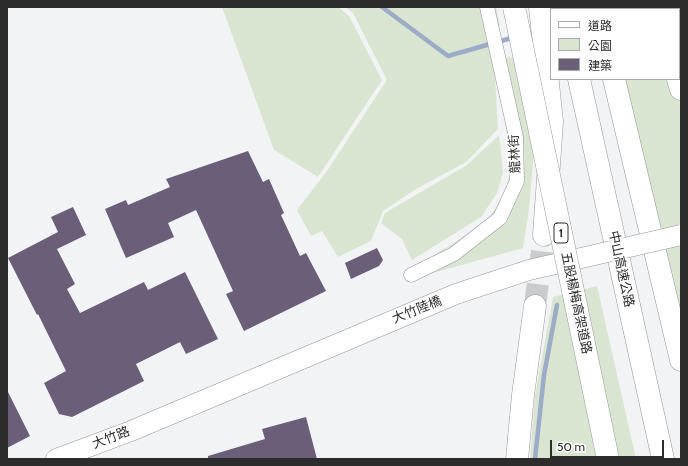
<!DOCTYPE html>
<meta charset="utf-8">
<style>
body{margin:0}
#map{position:relative;width:688px;height:466px;overflow:hidden;background:#f1f3f5;font-family:Cabin,"Noto Sans TC",sans-serif}
canvas{display:block}
.frame{position:absolute;inset:0;border:8px solid #2c2c2d;pointer-events:none}
.legend{position:absolute;left:550px;top:8px;width:130px;height:72px;box-sizing:border-box;background:#fff;border:1px solid #ababab;margin:0;padding:5px 7px;list-style:none;font-size:12px;color:#2c2c2d}
.legend li{display:flex;align-items:center;gap:8px;height:20px}
.legend b{width:20px;border:1px solid #ababab}
.scale{position:absolute;left:550px;top:440px;width:114px;height:18px;box-sizing:border-box;border:2px solid #2c2c2d;border-top:0;padding-left:5px;font-size:12px;line-height:14px;white-space:nowrap;color:#2c2c2d;-webkit-text-stroke:3px #fff;paint-order:stroke}
</style>
<div id="map">
<canvas width="688" height="466"></canvas>
<div class="frame"></div>
<ul class="legend">
<li><b style="height:5px;background:#fff"></b>道路</li>
<li><b style="height:11px;background:#d9e5d1"></b>公園</li>
<li><b style="height:11px;background:#6b5e78"></b>建築</li>
</ul>
<div class="scale">50 m</div>
</div>
<script>
const ctx = document.querySelector('canvas').getContext('2d');
ctx.lineJoin = 'round';
function fillPath(path, color) { ctx.fillStyle = color; ctx.fill(path, 'evenodd'); }
const poly = rows => new Path2D(rows.map(r => 'M' + r).join(''));
function strokePath(path, color, width, dash) { ctx.strokeStyle = color; ctx.lineWidth = width; ctx.lineCap = dash ? 'butt' : 'round'; ctx.setLineDash(dash || []); ctx.stroke(path); }
function label(font, color, halo, rows, align = 'center') {
  ctx.font = font + ' Cabin,"Noto Sans TC",sans-serif'; ctx.lineWidth = 4; ctx.setLineDash([]); ctx.textBaseline = 'middle'; ctx.strokeStyle = halo; ctx.fillStyle = color; for (const [text, x, y, turn = 0] of rows) {
    ctx.save(); ctx.translate(x, y); ctx.rotate((+turn || 0) * Math.PI / 180); ctx.textAlign = isNaN(turn) ? turn : align; if (halo) ctx.strokeText(text, 0, 0); ctx.fillText(text, 0, 0); ctx.restore();
  }
}
fillPath(poly([
 [222,7,338,7,349,16,382,80,318,177,274,150],
 [345,7,496,7,500,26,487,34,494,60,498,129,466,162,416,189,383,211,371,241,338,257,322,231,311,236,297,210,327,171,387,80,353,13],
 [607,7,681,7,681,319,624,79,679,79,679,9,608,9],
 [530,56,535,139,529,209,523,248,418,277,415,267,455,242,487,221,505,194,510,173,500,58],
 [499,135,503,173,497,193,481,217,412,260,402,239,381,223,385,213,467,165],
 [597,286,636,459,530,459,535,396,553,297]
]), '#d9e5d1');
strokePath(poly([
 [382,7,448,56,515,37],
 [619,9,625,7],
 [535,459,544,375,557,305]
]), '#9cacc8', 4.5);
fillPath(poly([
 [248,151,263,182,269,179,284,213,281,215,300,256,306,253,326,291,244,331,226,294,233,291,196,210,168,223,174,237,126,258,105,209,126,200,128,205,170,187,166,179],
 [73,207,86,235,57,249,75,284,67,289,80,313,144,282,148,290,185,272,218,339,186,354,180,342,136,364,144,381,72,417,59,414,44,383,66,371,38,314,37,315,8,258,58,232,51,217],
 [377,248,383,260,379,266,351,279,345,263],
 [7,390,30,436,7,448],
 [306,417,317,459,208,459,208,456,265,439,262,429]
]), '#6b5e78');
strokePath(poly([
 [535,306,544,235]
]), '#cacbcd', 22, [22, 11]);
const minor = poly([
 [411,275,454,254,500,218,517,181,516,137,487,7]
]);
const secondary = poly([
 [56,459,131,431,456,294,529,270,603,253]
]);
const motorway = poly([
 [540,7,552,122,544,235],
 [564,7,564,9],
 [597,7,597,9],
 [660,7,660,9],
 [679,17,681,23],
 [579,79,663,459],
 [614,79,681,360],
 [678,79,681,89],
 [517,459,523,395,535,306]
]);
strokePath(minor, '#959799', 15);
strokePath(secondary, '#959799', 21);
strokePath(motorway, '#959799', 23);
strokePath(minor, '#fff', 14);
strokePath(secondary, '#fff', 20);
strokePath(motorway, '#fff', 22);
const secondaryBridge = poly([
 [603,253,681,235]
]);
const motorwayBridge = poly([
 [514,7,608,459]
]);
strokePath(secondaryBridge, '#959799', 21, []);
strokePath(motorwayBridge, '#959799', 23, []);
strokePath(secondaryBridge, '#fff', 20);
strokePath(motorwayBridge, '#fff', 22);
for (const [x, y, w] of [
 [561,233,14]
]) { const box = new Path2D(); box.roundRect(x - w / 2, y - 10, w, 20, 3); ctx.fillStyle = '#fff'; ctx.fill(box); strokePath(box, '#2c2c2d', 1); }
label('bold 12px', '#2c2c2d', null, [
 ["1",561,233]
]);
label('13px', '#2c2c2d', '#fff', [
 ["龍林街",515,154,-93],
 ["中山高速公路",621,269,78],
 ["五股楊梅高架道路",576,303,78],
 ["大竹陸橋",417,310,-22],
 ["大竹路",111,438,-21]
]);
</script>
